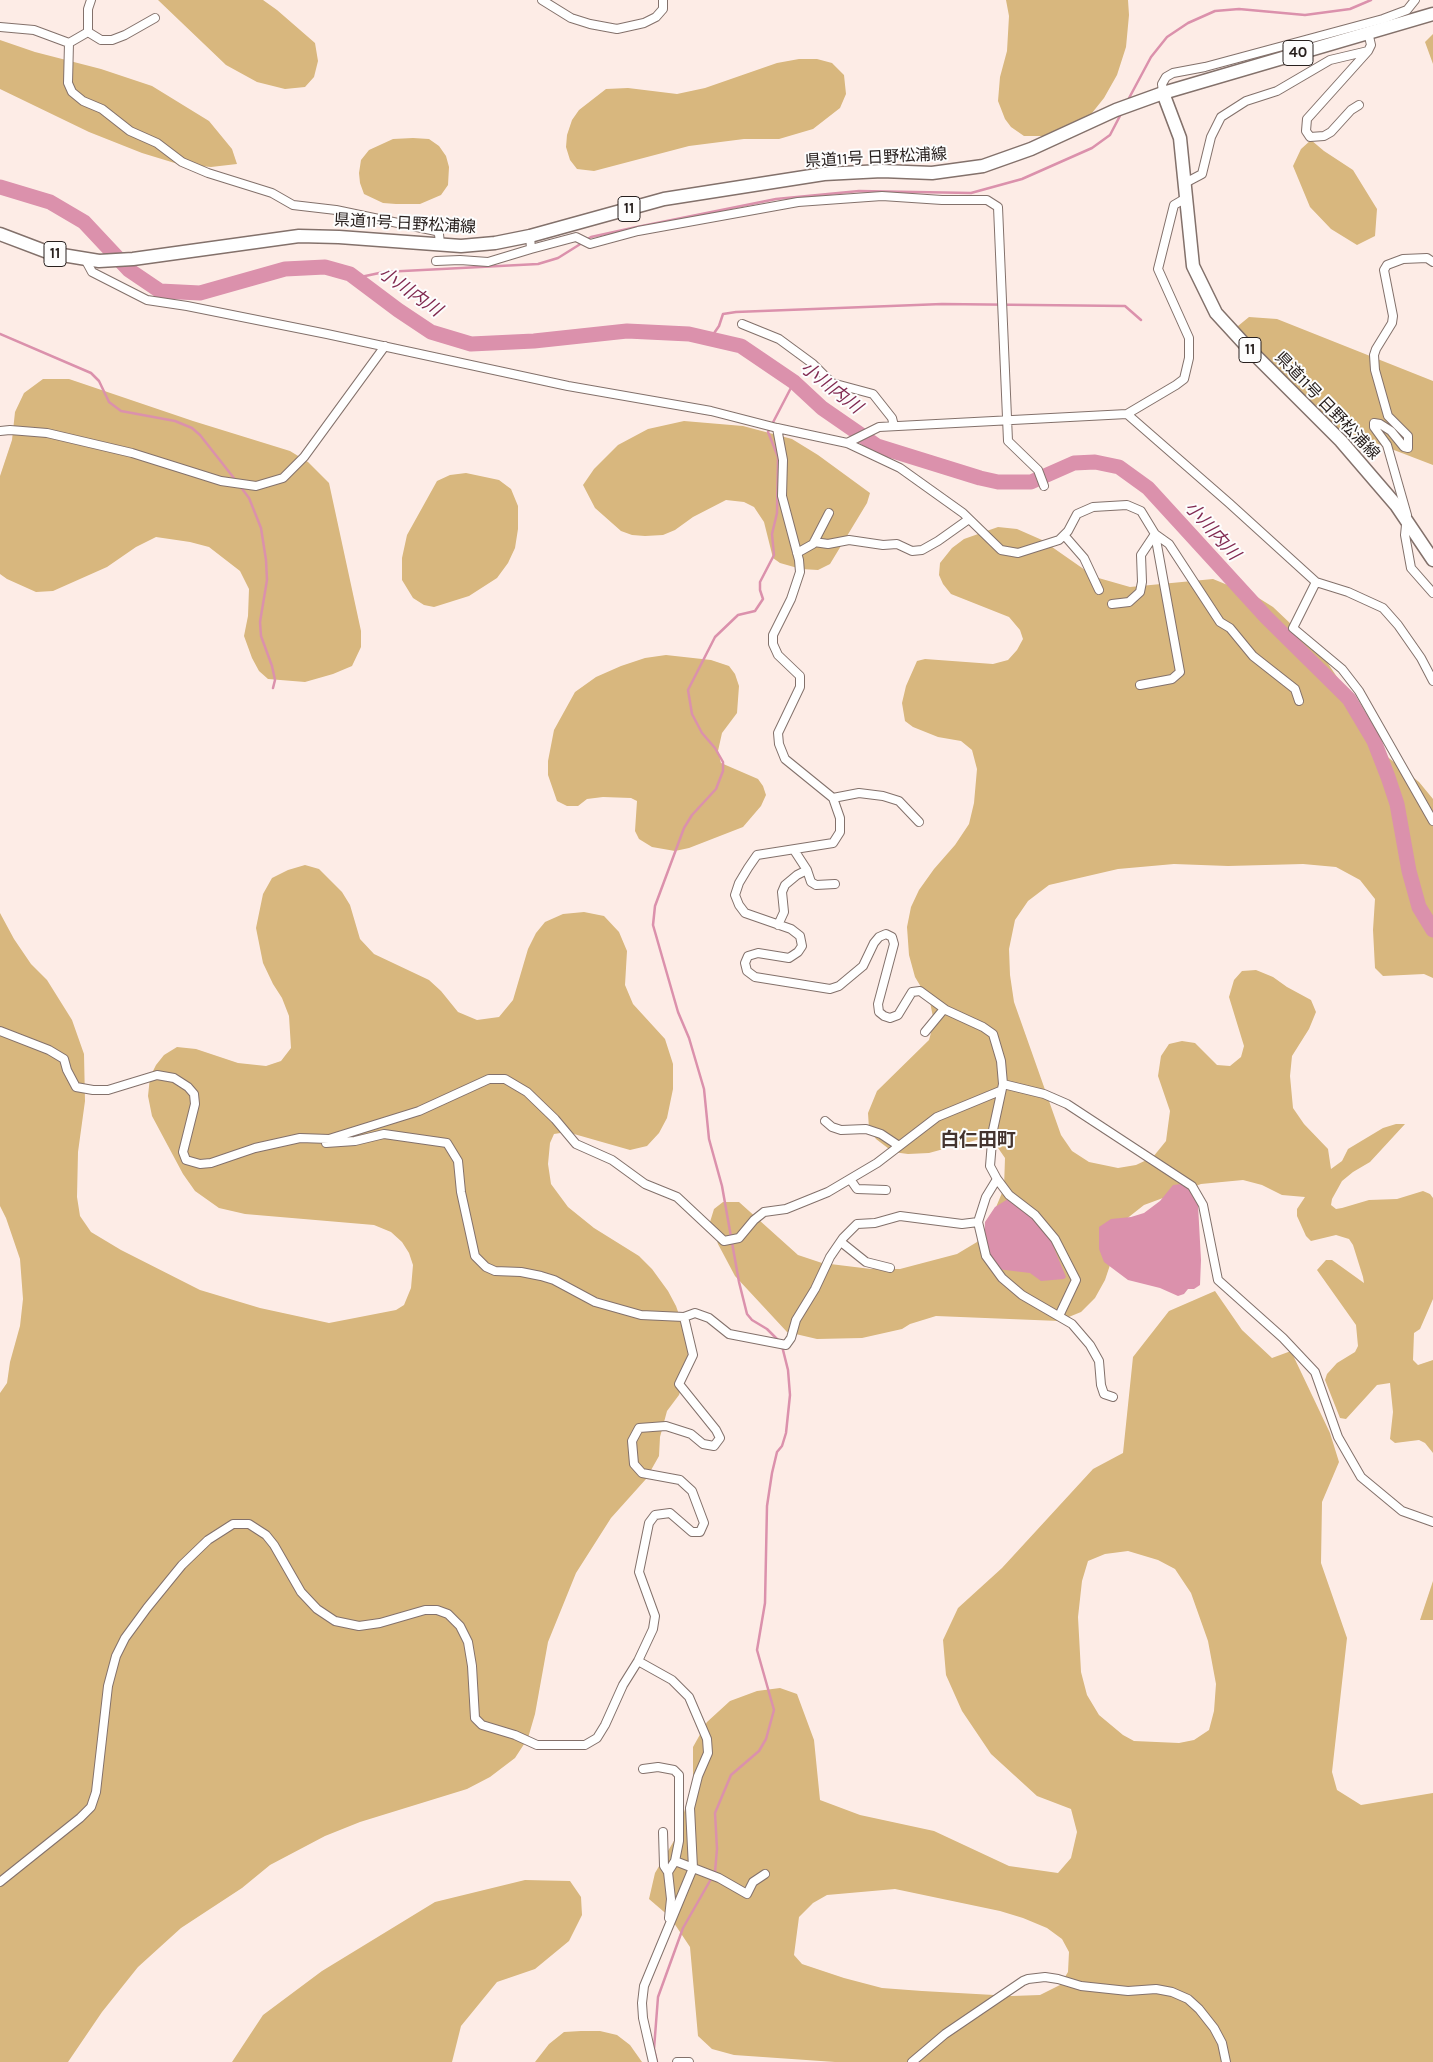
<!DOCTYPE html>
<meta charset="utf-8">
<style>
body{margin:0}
canvas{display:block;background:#fdece6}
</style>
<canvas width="1433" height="2062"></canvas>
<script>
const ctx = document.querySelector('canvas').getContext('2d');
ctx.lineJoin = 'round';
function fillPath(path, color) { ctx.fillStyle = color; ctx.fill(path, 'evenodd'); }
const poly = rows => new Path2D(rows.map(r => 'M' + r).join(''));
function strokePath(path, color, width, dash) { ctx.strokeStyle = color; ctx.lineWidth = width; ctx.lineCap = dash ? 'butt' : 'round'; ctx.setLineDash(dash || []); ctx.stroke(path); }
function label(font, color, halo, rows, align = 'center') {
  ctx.font = font + ' Karla,"Noto Sans JP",sans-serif'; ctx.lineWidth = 4; ctx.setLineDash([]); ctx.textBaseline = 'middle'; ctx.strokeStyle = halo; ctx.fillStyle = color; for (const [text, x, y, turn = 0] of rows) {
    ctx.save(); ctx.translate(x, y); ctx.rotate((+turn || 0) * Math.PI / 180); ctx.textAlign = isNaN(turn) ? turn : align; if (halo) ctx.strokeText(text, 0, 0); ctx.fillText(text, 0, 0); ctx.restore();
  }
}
fillPath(poly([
 [158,0,263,0,277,10,315,43,318,61,314,77,305,87,285,89,257,82,226,65],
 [1006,0,1128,0,1129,15,1126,47,1117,75,1104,98,1088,118,1048,136,1024,136,1011,127,1005,119,998,101,1000,77,1007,51,1009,16],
 [1433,34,1433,64,1425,42],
 [0,40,35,52,101,69,152,86,209,121,232,149,237,164,211,167,178,164,142,153,89,132,0,89],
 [799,59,817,59,832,63,844,75,846,94,840,108,813,129,779,139,744,139,689,146,594,171,577,169,570,160,566,147,567,135,572,120,579,110,606,89,628,88,677,94,705,88,777,63],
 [413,138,429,139,439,146,446,156,449,167,448,185,441,195,420,204,396,204,383,203,364,194,360,183,359,173,361,160,369,150,393,139],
 [1311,140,1324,151,1353,170,1377,209,1375,236,1357,245,1331,229,1310,207,1293,166,1301,149],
 [1249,317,1277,319,1433,381,1433,465,1321,422,1239,339,1238,326],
 [43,379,69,379,193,421,290,451,308,462,329,483,361,631,361,647,352,666,333,674,305,682,268,679,259,671,252,658,244,636,248,616,249,589,240,571,209,547,190,542,156,537,136,547,107,567,53,591,36,592,7,579,0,574,0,476,12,440,15,412,24,393],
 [684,421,743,426,792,439,818,455,870,493,867,503,830,564,818,570,801,569,780,563,773,558,764,522,754,507,744,502,726,500,693,517,675,530,663,535,645,536,632,535,621,531,595,508,583,485,594,469,618,445,648,429],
 [466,473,499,480,511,489,518,506,518,529,515,548,508,563,497,578,469,596,434,607,424,605,413,598,402,580,402,558,407,535,437,481,450,475],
 [998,527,1017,529,1042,540,1095,577,1130,587,1213,579,1257,597,1273,607,1312,644,1327,662,1339,680,1353,717,1370,743,1419,782,1433,799,1433,978,1424,974,1383,976,1375,968,1373,930,1375,899,1360,880,1336,867,1303,864,1228,866,1174,864,1118,869,1049,885,1028,901,1015,920,1009,949,1010,975,1014,1002,1061,1135,1072,1151,1089,1162,1118,1168,1136,1165,1153,1157,1166,1141,1170,1111,1158,1076,1161,1056,1169,1044,1182,1041,1195,1043,1217,1065,1230,1066,1241,1057,1244,1046,1229,997,1234,980,1242,971,1256,970,1273,977,1287,987,1311,1000,1316,1012,1309,1029,1292,1056,1290,1076,1293,1108,1304,1124,1328,1149,1331,1169,1342,1161,1348,1149,1383,1128,1396,1124,1405,1124,1370,1162,1353,1172,1342,1181,1332,1199,1331,1205,1336,1209,1342,1208,1369,1200,1397,1199,1423,1191,1430,1194,1433,1198,1433,1299,1420,1329,1414,1333,1413,1360,1418,1365,1433,1360,1433,1453,1425,1443,1419,1440,1395,1443,1390,1439,1393,1412,1390,1383,1377,1385,1346,1419,1340,1418,1325,1380,1327,1374,1337,1363,1355,1352,1358,1346,1356,1325,1317,1270,1326,1260,1332,1260,1364,1283,1363,1277,1353,1245,1349,1239,1336,1235,1311,1241,1306,1236,1297,1216,1297,1209,1305,1197,1282,1195,1262,1185,1243,1180,1201,1184,1144,1205,1125,1220,1105,1280,1095,1298,1081,1312,1059,1321,936,1316,910,1324,902,1329,862,1338,817,1339,787,1332,735,1276,718,1244,710,1222,714,1209,723,1202,739,1202,798,1255,822,1263,871,1269,900,1269,957,1254,977,1242,994,1212,1004,1188,1005,1158,996,1145,980,1139,929,1153,908,1154,893,1152,876,1139,869,1129,868,1113,877,1091,929,1040,934,1022,930,1002,915,977,909,955,907,927,911,907,919,890,934,869,955,845,969,824,974,803,977,769,972,750,961,741,938,737,913,727,905,721,902,703,906,686,917,661,925,659,993,664,1008,660,1017,650,1023,639,1020,630,1009,617,951,594,943,584,939,575,940,563,952,548,964,539],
 [666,655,711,660,729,666,735,674,739,686,737,713,722,733,718,751,721,763,758,779,763,786,766,795,761,806,743,827,689,848,675,851,652,847,639,839,635,831,637,801,631,798,603,797,587,799,578,806,567,806,557,801,548,775,548,761,554,730,575,692,596,677,621,666,645,658],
 [305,865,319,869,342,892,350,905,360,939,374,954,429,980,441,991,458,1012,477,1020,499,1017,513,1000,528,949,536,933,545,922,563,914,584,912,604,916,619,932,627,951,625,985,633,1004,665,1039,673,1064,673,1089,667,1118,659,1133,647,1146,630,1150,567,1132,554,1134,550,1143,548,1164,551,1184,568,1207,594,1228,639,1256,652,1269,668,1291,676,1306,682,1323,688,1352,687,1370,679,1395,667,1411,660,1437,659,1456,646,1479,611,1518,576,1573,548,1642,535,1714,528,1738,515,1758,490,1777,467,1789,360,1822,325,1836,270,1865,242,1888,181,1928,138,1967,102,2012,68,2062,0,2062,0,1393,7,1383,10,1362,20,1326,23,1299,20,1259,6,1218,0,1206,0,913,14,939,31,964,47,980,72,1020,84,1054,85,1101,78,1152,77,1197,80,1216,91,1232,121,1250,200,1290,260,1308,329,1323,396,1310,404,1305,411,1288,413,1265,409,1253,402,1242,391,1232,374,1225,245,1214,219,1208,195,1191,183,1174,152,1116,148,1096,150,1077,156,1065,164,1055,177,1047,196,1049,238,1063,266,1066,281,1061,291,1048,289,1016,282,998,273,984,263,963,256,928,263,894,272,878,288,870],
 [1215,1291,1242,1330,1272,1358,1291,1351,1330,1433,1339,1462,1322,1502,1321,1563,1347,1638,1332,1772,1337,1790,1361,1805,1433,1793,1433,2062,835,2062,734,2055,712,2049,698,2036,690,1947,670,1917,649,1899,655,1873,678,1834,693,1780,693,1747,707,1722,730,1701,757,1691,780,1688,797,1694,814,1740,820,1800,860,1815,934,1831,1009,1866,1058,1873,1071,1858,1077,1832,1071,1809,1037,1796,991,1754,962,1711,946,1675,943,1640,958,1608,1002,1568,1093,1469,1123,1453,1133,1357,1169,1311],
 [1128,1551,1158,1560,1175,1569,1191,1593,1208,1641,1216,1684,1214,1711,1209,1730,1194,1740,1179,1743,1134,1741,1123,1735,1099,1715,1087,1695,1081,1672,1078,1617,1082,1581,1088,1561,1105,1554],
 [895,1889,1000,1911,1023,1918,1047,1928,1062,1939,1069,1952,1068,1972,1060,1985,1040,1995,1012,1996,922,1991,882,1988,844,1978,802,1964,794,1955,799,1917,813,1903,827,1895],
 [1433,1581,1433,1620,1420,1620],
 [525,1880,570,1881,581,1897,582,1915,569,1941,535,1969,497,1982,461,2026,452,2062,232,2062,263,2015,322,1971,435,1902],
 [581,2031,600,2031,617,2035,630,2045,642,2062,535,2062,549,2044,564,2032]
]), '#d8b77e');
fillPath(poly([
 [1181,1184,1190,1189,1198,1205,1201,1260,1200,1285,1194,1289,1188,1289,1184,1294,1178,1296,1160,1288,1128,1280,1104,1262,1099,1249,1099,1227,1111,1219,1131,1217,1144,1213,1160,1201,1173,1185],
 [1008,1199,1023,1209,1049,1236,1066,1277,1064,1279,1041,1281,1030,1273,997,1269,984,1243,985,1222,995,1207]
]), '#db91ac');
strokePath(poly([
 [1128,100,1151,57,1167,37,1188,23,1215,11,1239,9,1305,15,1350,9,1371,0],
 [586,240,591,237,632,228,776,199,859,191,971,193,1022,179,1092,148,1110,135,1122,112],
 [356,278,384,272,538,264,558,258,582,243],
 [0,334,91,373,99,381,109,402,121,411,175,421,192,428,200,435,237,482],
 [710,339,719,326,723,314,736,312,942,304,1125,306,1141,320],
 [240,486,249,498,261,528,266,560,267,580,260,622,261,636,272,666,275,680,273,688],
 [779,1341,767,1329,752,1320,747,1314,739,1282,722,1186,709,1139,704,1089,689,1038,678,1012,653,925,655,906,684,828,692,815,716,789,723,771,723,762,715,748,702,733,692,714,688,690,715,637,738,615,755,611,763,599,760,590,760,582,774,555,772,534,777,513,778,457,768,432,794,382],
 [657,2062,654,2049,658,1997,683,1928,715,1872,717,1849,715,1813,731,1775,759,1751,766,1739,774,1710,757,1650,765,1603,767,1506,772,1473,777,1452,782,1446,786,1433,790,1395,788,1370,782,1346]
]), '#db91ac', 2.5);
strokePath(poly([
 [0,187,50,202,84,222,129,270,160,291,200,293,285,269,325,267,350,274,398,310,431,332,471,344,534,341,627,331,689,334,741,346,794,382,822,408,877,446,980,478,998,482,1031,482,1074,463,1095,462,1119,467,1148,488,1266,617,1349,699,1374,741,1388,777,1397,804,1409,871,1419,907,1433,930]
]), '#db91ac', 15);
const minor = poly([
 [542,0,571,18,590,24,617,29,644,23,656,17,663,9,663,0],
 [0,27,34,30,69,43,88,32,88,9,91,0],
 [88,32,101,40,112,40,125,35,155,18],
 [69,43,68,83,72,92,83,101,102,109,130,131,157,143,182,162,208,173,272,193,293,205,336,210,436,231,439,234,440,244],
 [1163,93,1162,84,1166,77,1173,73,1205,67,1383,19,1407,10,1415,0],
 [1359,105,1351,110,1331,132,1324,136,1310,137,1306,131,1307,119,1368,51],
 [1185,183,1202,174,1211,137,1221,117,1246,101,1277,91,1330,60,1368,51,1371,45,1368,32],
 [530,236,531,249,576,237,590,244,638,231,798,202,882,196,942,200,987,200,998,207,1008,441,1038,470,1044,486],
 [85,259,92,272,147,300,187,306,327,334,568,386,711,411,777,428,847,443,900,468,963,513,1001,550,1018,553,1059,540,1068,531,1077,514,1093,507,1127,505,1141,511,1155,534,1180,672,1172,679,1140,685],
 [436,261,460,260,488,262,531,249],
 [1433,262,1427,258,1403,259,1387,265,1384,270,1393,316,1392,323,1376,349,1374,355,1375,370,1388,416,1408,436,1408,448,1404,447,1391,431,1380,424,1374,423,1374,427,1387,445,1407,515,1405,535,1411,568,1433,593],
 [742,324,779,339,813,364,832,383,873,394,892,418,894,426],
 [1127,414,1229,503,1316,582,1348,592,1383,608,1398,625,1421,658,1433,681],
 [777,428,783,460,782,496,799,560,800,572,791,599,773,635,773,644,778,655,800,676,800,687,778,733,779,744,785,759,833,798,840,818,840,832,833,843,757,855,748,868,739,883,735,895,739,905,745,913,791,929,800,936,802,946,798,952,789,958,758,953,748,956,745,963,747,971,755,977,830,989,839,986,863,966,874,943,879,937,886,934,892,937,894,944,878,1004,879,1012,884,1016,890,1018,898,1015,912,992,920,991,946,1010,983,1027,993,1034,1001,1061,1003,1084,993,1130,990,1166,997,1179,1009,1195,1035,1215,1055,1239,1076,1280,1059,1316],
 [0,431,10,430,47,433,132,453,221,481,256,486,283,478,304,457,385,346],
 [847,443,879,427,1127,414,1176,385,1184,379,1189,358,1189,338,1158,269,1174,205,1186,198],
 [1064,535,1084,558,1099,590],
 [814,542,828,544,849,540,883,545,897,544,912,551,922,550,938,541,969,519],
 [797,553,813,544,829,513],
 [1316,582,1293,628,1342,669,1359,691,1433,821],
 [1112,604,1129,602,1140,592,1142,582,1141,555,1155,534,1169,544,1220,622,1230,628,1253,656,1295,689,1299,701],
 [833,798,859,793,883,796,899,801,919,822],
 [807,870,811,882,816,885,835,884],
 [778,925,784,912,782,892,785,885,797,875,807,870,794,850],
 [0,1031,49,1050,64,1059,67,1070,76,1087,93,1090,108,1090,157,1075,174,1078,188,1087,194,1094,195,1104,183,1152,186,1160,200,1164,211,1163,255,1148,300,1138,329,1139,419,1111,489,1079,505,1079,527,1092,555,1119,576,1144,612,1160,645,1184,677,1197,724,1241,739,1238,754,1220,764,1212,786,1209,828,1192,877,1163,937,1117,1000,1091],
 [925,1032,944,1009],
 [1003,1084,1044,1094,1067,1104,1192,1186,1203,1205,1218,1280,1283,1338,1315,1372,1338,1437,1361,1477,1402,1511,1433,1522],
 [825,1121,832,1127,841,1130,866,1129,881,1134,899,1146],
 [326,1143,355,1141,384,1134,447,1143,458,1161,461,1192,475,1256,486,1267,495,1271,521,1272,541,1276,554,1280,595,1302,641,1315,684,1317,695,1313,709,1318,729,1334,786,1345,791,1338,796,1320,815,1289,830,1257,843,1238,857,1224,875,1223,900,1216,962,1224,978,1222,986,1197,997,1179],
 [850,1179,857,1189,886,1190],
 [978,1222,986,1256,1002,1278,1022,1295,1072,1324,1090,1345,1099,1361,1101,1385,1104,1394,1113,1397],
 [841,1242,866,1262,890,1268],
 [638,1661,672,1680,689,1697,707,1739,708,1753,698,1776,690,1808,693,1868,644,1986,642,2003,643,2018,653,2062],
 [643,1769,658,1767,674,1770,679,1775,679,1841,675,1861],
 [663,1832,664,1866,668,1872,671,1899,669,1918],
 [668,1872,675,1861,719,1878,747,1894,753,1882,765,1874],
 [0,1882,80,1818,91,1807,96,1792,108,1686,116,1656,125,1638,147,1608,182,1565,208,1540,233,1524,249,1524,266,1535,274,1545,301,1592,317,1609,335,1621,359,1626,380,1623,425,1610,437,1610,448,1614,460,1626,468,1642,472,1666,475,1718,482,1725,515,1735,537,1745,585,1745,597,1738,605,1725,623,1685,638,1661,653,1629,655,1616,639,1572,649,1523,655,1515,670,1513,692,1532,700,1532,704,1523,692,1491,680,1480,642,1473,634,1464,632,1441,639,1428,666,1426,691,1434,703,1444,714,1446,720,1438,716,1430,679,1384,693,1355,684,1317],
 [677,2062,689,2062],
 [912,2062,945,2034,1023,1981,1028,1979,1045,1977,1058,1979,1081,1986,1128,1991,1156,1989,1172,1992,1188,1999,1199,2009,1214,2028,1222,2043,1226,2062]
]);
const primary = poly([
 [1163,93,1180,138,1193,266,1216,313,1249,349,1341,441,1396,505,1433,560],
 [0,234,50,253,99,261,133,259,299,236,339,237,461,246,495,243,530,236,664,199,824,174,882,171,932,173,983,166,1031,149,1116,110,1163,93,1433,14]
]);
strokePath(minor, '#83716b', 10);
strokePath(primary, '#83716b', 15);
strokePath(minor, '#fff', 8);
strokePath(primary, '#fff', 12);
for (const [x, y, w] of [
 [1298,53,30],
 [629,209,22],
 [55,254,22],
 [1250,350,22]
]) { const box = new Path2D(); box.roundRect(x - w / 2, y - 12.5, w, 25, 4); ctx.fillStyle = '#fdfdfd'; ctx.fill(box); strokePath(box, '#28201e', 1); }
label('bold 15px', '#28201e', null, [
 ["40",1298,53],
 ["11",629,209],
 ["11",55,254],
 ["11",1250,350]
]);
label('16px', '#28201e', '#fdfdfd', [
 ["県道11号 日野松浦線",876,158,-3],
 ["県道11号 日野松浦線",405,224,3],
 ["県道11号 日野松浦線",1327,406,46]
]);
label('italic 18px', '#812a51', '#fdfdfd', [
 ["小川内川",410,292,35],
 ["小川内川",831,388,38],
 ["小川内川",1212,531,48]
]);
label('bold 19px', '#44342f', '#fdfdfd', [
 ["白仁田町",978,1141]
]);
</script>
